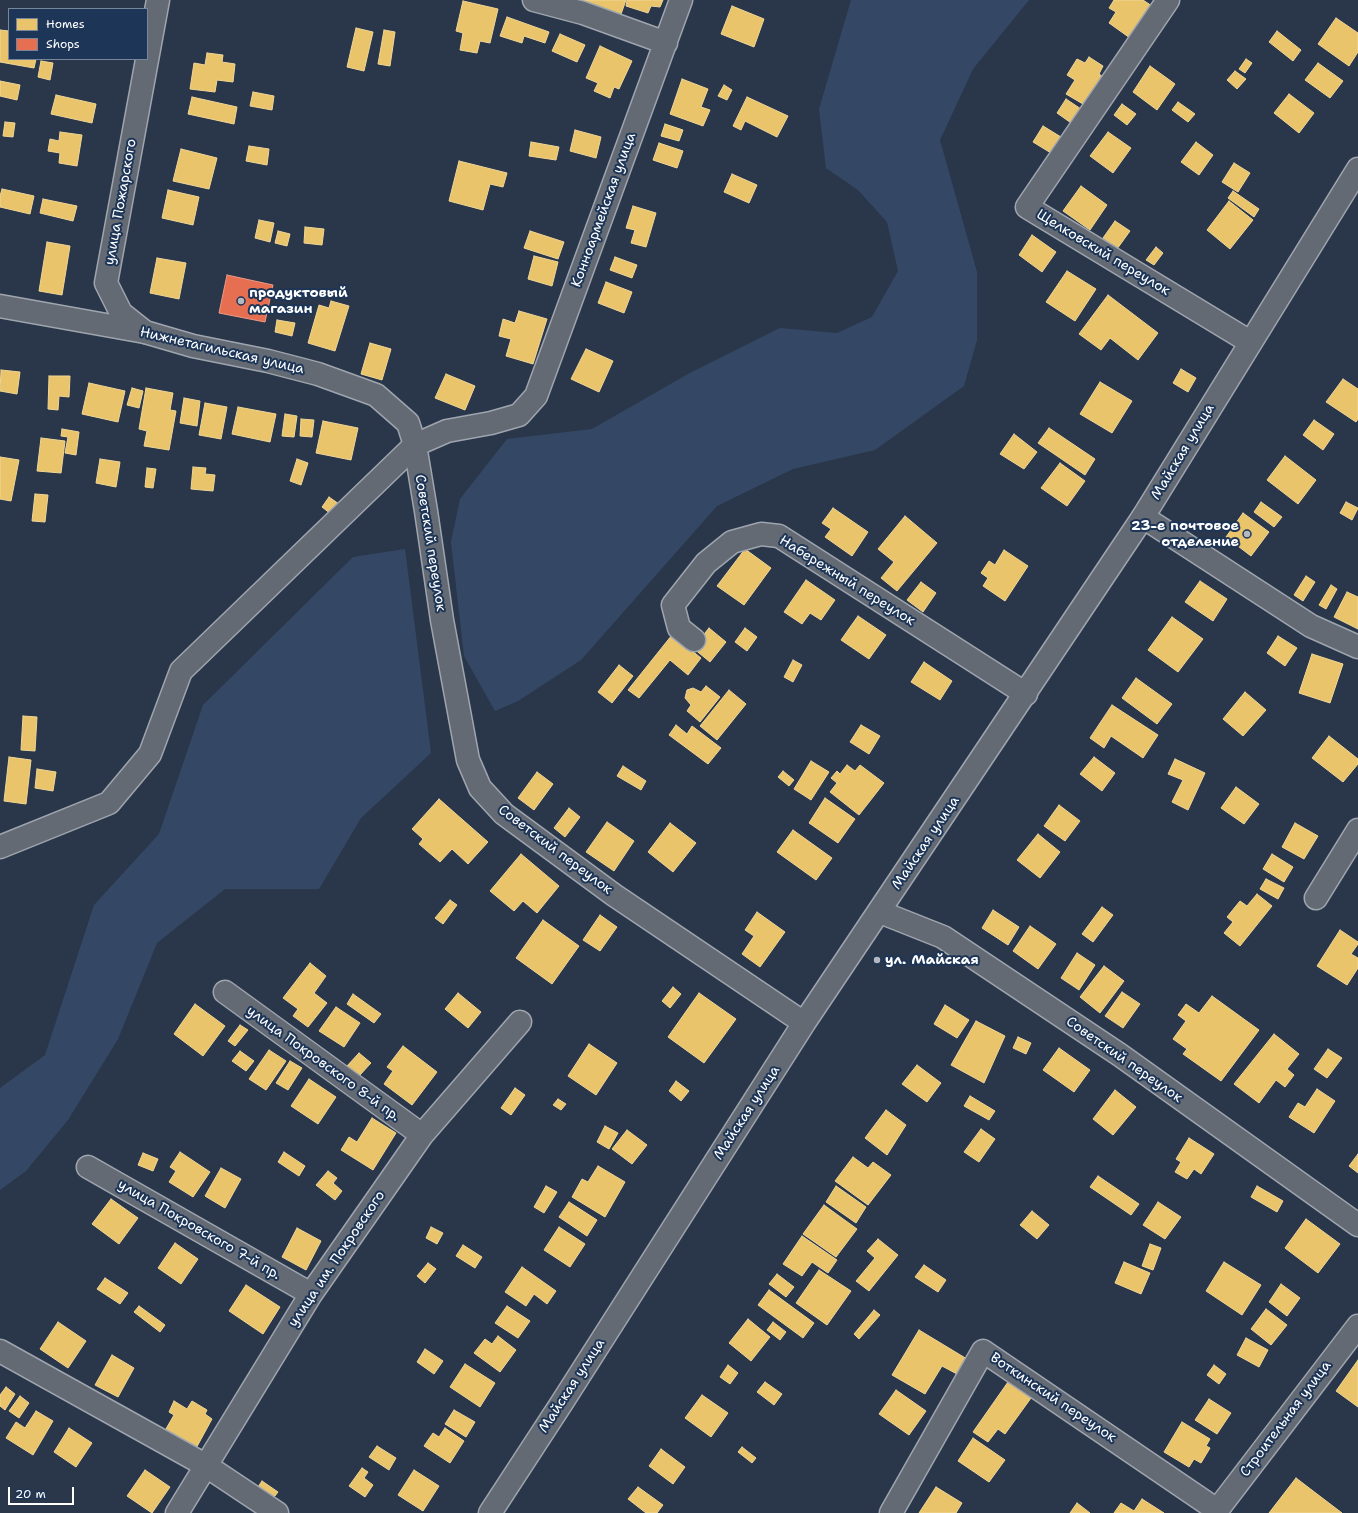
<!DOCTYPE html>
<meta charset="utf-8">
<style>
body{margin:0}
#map{position:relative;width:1358px;height:1513px;overflow:hidden;background:#2a374a;font-family:"Shantell Sans",sans-serif}
canvas{display:block}
.legend{position:absolute;left:8px;top:8px;width:140px;height:52px;box-sizing:border-box;background:#1d3557;border:1px solid #77869a;margin:0;padding:5px 7px;list-style:none;font-size:12px;color:#fff}
.legend li{display:flex;align-items:center;gap:8px;height:20px}
.legend b{width:20px;border:1px solid #77869a}
.scale{position:absolute;left:8px;top:1487px;width:66px;height:18px;box-sizing:border-box;border:2px solid #fff;border-top:0;padding-left:5px;font-size:12px;line-height:14px;white-space:nowrap;color:#fff;-webkit-text-stroke:3px #1d3557;paint-order:stroke}
</style>
<div id="map">
<canvas width="1358" height="1513"></canvas>
<ul class="legend">
<li><b style="height:11px;background:#e9c46a"></b>Homes</li>
<li><b style="height:11px;background:#e76f51"></b>Shops</li>
</ul>
<div class="scale">20 m</div>
</div>
<script>
const ctx = document.querySelector('canvas').getContext('2d');
ctx.lineJoin = 'round';
function fillPath(path, color) { ctx.fillStyle = color; ctx.fill(path, 'evenodd'); }
const poly = rows => new Path2D(rows.map(r => 'M' + r).join(''));
function strokePath(path, color, width, dash) { ctx.strokeStyle = color; ctx.lineWidth = width; ctx.lineCap = dash ? 'butt' : 'round'; ctx.setLineDash(dash || []); ctx.stroke(path); }
function label(font, color, halo, rows, align = 'center') {
  ctx.font = font + ' "Shantell Sans",sans-serif'; ctx.lineWidth = 4; ctx.setLineDash([]); ctx.textBaseline = 'middle'; ctx.strokeStyle = halo; ctx.fillStyle = color; for (const [text, x, y, turn = 0] of rows) {
    ctx.save(); ctx.translate(x, y); ctx.rotate((+turn || 0) * Math.PI / 180); ctx.textAlign = isNaN(turn) ? turn : align; if (halo) ctx.strokeText(text, 0, 0); ctx.fillText(text, 0, 0); ctx.restore();
  }
}
fillPath(poly([
 [851,0,1029,0,973,69,940,140,977,272,977,340,964,386,875,450,793,469,717,506,581,660,518,701,495,711,464,656,451,542,460,499,507,439,592,429,688,374,780,328,837,333,872,317,898,271,887,222,858,190,826,168,819,109],
 [405,549,431,753,361,818,319,889,225,889,157,943,118,1039,68,1120,26,1171,0,1190,0,1088,45,1055,94,905,159,834,203,705,353,557]
]), '#344865');
const homes = poly([
 [582,0,626,0,620,17,581,4,582,0],
 [627,0,663,0,660,7,651,6,648,13,626,6,627,0],
 [1114,0,1143,0,1152,6,1130,38,1109,23,1116,12,1109,8,1114,0],
 [463,1,498,9,490,43,480,41,477,53,460,50,463,33,456,31,463,1],
 [732,6,764,19,754,47,721,34,732,6],
 [507,17,549,32,545,43,524,36,522,43,500,36,507,17],
 [1336,18,1358,33,1358,52,1349,66,1318,44,1336,18],
 [356,28,373,32,364,71,347,67,356,28],
 [0,30,9,31,9,59,36,59,34,68,0,62,0,30],
 [384,30,395,32,390,66,378,64,384,30],
 [1277,31,1301,50,1293,61,1269,42,1277,31],
 [560,34,585,45,577,62,552,51,560,34],
 [600,46,632,61,619,89,614,87,610,98,594,91,598,83,586,78,600,46],
 [207,53,223,55,222,62,235,64,233,82,217,80,215,92,190,89,194,63,205,65,207,53],
 [1089,57,1103,66,1099,74,1106,79,1088,107,1066,94,1075,80,1067,75,1077,59,1085,63,1089,57],
 [1246,59,1252,63,1245,73,1239,69,1246,59],
 [41,61,53,63,50,80,38,77,41,61],
 [1318,63,1343,81,1330,98,1305,80,1318,63],
 [1150,66,1175,84,1157,110,1133,92,1150,66],
 [1235,71,1246,79,1237,89,1227,80,1235,71],
 [682,79,708,89,701,107,710,110,703,126,670,114,682,79],
 [0,81,20,85,17,100,0,96,0,81],
 [724,85,732,90,727,100,718,96,724,85],
 [253,92,274,96,272,110,250,106,253,92],
 [1289,94,1314,113,1299,133,1274,113,1289,94],
 [56,95,96,104,92,123,51,114,56,95],
 [192,97,237,107,234,124,188,114,192,97],
 [747,97,788,116,777,137,745,121,741,130,733,126,747,97],
 [1066,99,1084,111,1074,125,1057,113,1066,99],
 [1178,102,1195,114,1188,122,1172,110,1178,102],
 [1122,104,1136,114,1127,125,1114,115,1122,104],
 [5,122,15,123,13,137,3,136,5,122],
 [665,124,683,130,679,141,661,136,665,124],
 [1043,126,1061,137,1051,153,1033,142,1043,126],
 [575,130,601,137,596,158,570,151,575,130],
 [60,132,82,135,77,166,59,163,60,153,48,151,50,139,59,141,60,132],
 [1108,132,1131,148,1113,173,1090,156,1108,132],
 [531,142,559,147,556,160,529,156,531,142],
 [1196,142,1213,155,1199,175,1181,162,1196,142],
 [659,143,683,151,677,168,653,160,659,143],
 [249,146,269,149,267,165,246,161,249,146],
 [181,149,217,158,209,189,173,181,181,149],
 [459,161,507,173,503,187,490,184,483,210,449,201,459,161],
 [1234,163,1250,173,1238,192,1222,182,1234,163],
 [732,174,757,185,749,203,724,192,732,174],
 [1081,186,1107,205,1090,230,1063,211,1081,186],
 [2,189,34,196,30,214,0,207,0,196,2,189],
 [168,190,199,197,193,225,162,218,168,190],
 [1233,191,1259,209,1254,217,1228,198,1233,191],
 [43,199,77,206,73,221,40,213,43,199],
 [1229,201,1253,220,1230,249,1207,230,1229,201],
 [633,206,656,213,646,247,631,243,635,230,626,228,633,206],
 [259,220,274,223,270,242,255,238,259,220],
 [1115,221,1130,231,1117,249,1103,238,1115,221],
 [305,227,324,229,322,245,304,243,305,227],
 [278,231,290,234,287,246,275,243,278,231],
 [530,231,564,242,558,259,524,248,530,231],
 [1032,235,1056,252,1042,272,1019,255,1032,235],
 [47,242,70,246,62,295,39,291,47,242],
 [1156,247,1163,253,1154,265,1146,260,1156,247],
 [534,256,558,262,552,286,528,279,534,256],
 [615,257,637,265,632,278,610,270,615,257],
 [157,258,186,263,179,299,150,293,157,258],
 [1067,271,1096,289,1075,321,1046,302,1067,271],
 [606,282,632,292,624,313,598,303,606,282],
 [1108,295,1158,333,1138,360,1110,338,1101,350,1079,334,1108,295],
 [331,301,349,306,335,351,308,343,319,305,329,308,331,301],
 [519,311,547,319,533,364,506,356,511,339,499,336,503,319,515,323,519,311],
 [277,320,295,323,292,336,275,332,277,320],
 [370,343,391,349,382,380,361,374,370,343],
 [586,349,613,361,599,392,571,379,586,349],
 [1181,369,1196,378,1188,392,1173,383,1181,369],
 [1,370,20,372,17,394,0,391,1,370],
 [446,374,475,386,465,410,435,398,446,374],
 [49,376,70,376,69,397,59,396,58,410,48,409,49,376],
 [1343,379,1358,389,1358,419,1356,422,1326,402,1343,379],
 [1100,382,1132,401,1112,433,1080,414,1100,382],
 [89,383,125,391,118,422,82,414,89,383],
 [132,388,143,391,139,408,127,405,132,388],
 [146,388,173,393,170,410,176,411,169,450,144,446,147,431,139,429,146,388],
 [184,398,200,401,197,426,180,423,184,398],
 [205,403,227,407,221,439,199,435,205,403],
 [238,407,276,414,270,442,232,434,238,407],
 [285,414,297,416,294,437,282,436,285,414],
 [301,419,314,420,312,437,300,436,301,419],
 [1314,420,1334,434,1323,450,1303,435,1314,420],
 [323,421,358,428,351,460,316,453,323,421],
 [1049,428,1095,459,1085,475,1038,443,1049,428],
 [62,429,79,432,76,455,65,453,68,437,61,436,62,429],
 [1014,434,1037,452,1024,469,1000,454,1014,434],
 [41,438,65,441,61,473,37,471,41,438],
 [1285,456,1316,480,1298,504,1267,480,1285,456],
 [0,457,19,460,11,501,0,499,0,457],
 [100,459,120,462,116,487,96,483,100,459],
 [297,459,308,463,301,485,290,481,297,459],
 [1060,463,1085,481,1067,506,1041,488,1060,463],
 [193,467,206,468,205,474,215,475,213,491,191,489,193,467],
 [147,468,156,469,153,488,145,487,147,468],
 [35,494,48,495,45,522,32,521,35,494],
 [329,497,339,504,331,514,322,507,329,497],
 [1261,502,1282,517,1274,527,1254,512,1261,502],
 [1346,502,1358,508,1352,520,1340,513,1346,502],
 [833,508,868,532,852,556,825,537,831,529,822,523,833,508],
 [1243,513,1269,532,1251,556,1226,537,1243,513],
 [905,516,937,543,897,591,881,578,894,562,878,549,905,516],
 [745,549,771,568,744,605,717,586,745,549],
 [1004,550,1028,566,1005,601,983,586,988,578,981,573,989,561,995,565,1004,550],
 [1306,576,1315,582,1303,601,1294,595,1306,576],
 [806,580,835,600,821,620,810,613,802,624,784,612,806,580],
 [1200,581,1227,599,1213,621,1185,602,1200,581],
 [921,582,936,593,923,612,907,600,921,582],
 [1331,585,1337,589,1326,609,1319,605,1331,585],
 [1347,592,1358,597,1358,629,1334,617,1347,592],
 [858,616,886,635,869,659,841,640,858,616],
 [1172,617,1203,639,1178,672,1148,650,1172,617],
 [709,628,726,642,710,662,693,648,709,628],
 [745,628,757,637,747,651,735,642,745,628],
 [672,635,701,658,688,675,670,660,639,698,628,690,672,635],
 [1278,636,1297,648,1285,666,1267,653,1278,636],
 [1312,654,1343,664,1330,703,1299,693,1312,654],
 [793,660,802,665,793,682,784,677,793,660],
 [924,662,952,681,940,700,911,682,924,662],
 [619,665,633,676,612,703,598,692,619,665],
 [1136,678,1172,704,1157,724,1122,698,1136,678],
 [706,686,720,697,700,722,687,711,691,705,685,698,687,690,693,688,701,692,706,686],
 [729,690,746,704,717,740,700,726,729,690],
 [1245,692,1266,710,1243,736,1223,719,1245,692],
 [1112,705,1158,735,1143,758,1111,736,1104,748,1090,738,1112,705],
 [23,716,37,717,35,751,21,750,23,716],
 [676,725,687,734,692,726,721,748,708,764,669,735,676,725],
 [861,725,880,736,869,754,850,742,861,725],
 [1329,736,1358,759,1358,764,1343,782,1312,758,1329,736],
 [9,757,31,760,26,804,4,801,9,757],
 [1094,757,1115,773,1102,791,1080,774,1094,757],
 [1175,759,1205,773,1188,810,1172,802,1183,780,1168,774,1175,759],
 [811,761,829,772,811,800,794,789,811,761],
 [847,765,855,771,860,765,884,783,859,815,830,792,837,783,831,778,837,771,840,774,847,765],
 [623,766,646,781,641,790,617,776,623,766],
 [37,769,56,772,53,791,35,788,37,769],
 [783,771,794,780,789,786,778,777,783,771],
 [537,772,553,784,534,810,518,798,537,772],
 [1236,787,1259,804,1244,824,1221,808,1236,787],
 [825,798,855,819,838,843,809,823,825,798],
 [439,799,488,842,468,864,452,849,440,862,419,844,423,839,412,829,439,799],
 [1059,805,1080,821,1065,841,1044,826,1059,805],
 [569,808,580,817,565,837,554,828,569,808],
 [607,822,634,841,614,871,586,852,607,822],
 [670,823,696,843,673,872,648,852,670,823],
 [1295,823,1318,836,1304,859,1282,847,1295,823],
 [793,830,832,858,816,880,777,852,793,830],
 [1038,834,1060,852,1040,878,1017,860,1038,834],
 [521,854,559,886,537,913,523,901,514,911,490,891,521,854],
 [1272,854,1293,867,1284,882,1263,869,1272,854],
 [1266,879,1284,888,1278,899,1260,889,1266,879],
 [1257,894,1272,906,1240,946,1224,933,1233,922,1227,917,1240,901,1247,906,1257,894],
 [450,900,457,905,443,924,435,918,450,900],
 [1102,907,1113,915,1093,942,1082,934,1102,907],
 [993,910,1019,927,1008,945,982,928,993,910],
 [757,912,785,932,760,967,742,954,754,936,745,930,757,912],
 [600,915,617,927,600,951,583,940,600,915],
 [543,920,579,946,552,984,516,958,543,920],
 [1030,926,1056,944,1038,969,1013,951,1030,926],
 [1340,930,1358,942,1358,944,1351,954,1358,958,1358,968,1347,985,1317,966,1340,930],
 [1077,953,1095,965,1079,990,1061,978,1077,953],
 [310,963,326,976,314,993,327,1003,308,1027,293,1016,298,1009,283,998,310,963],
 [1104,966,1124,981,1100,1013,1080,997,1104,966],
 [673,987,681,994,670,1008,662,1001,673,987],
 [1122,992,1140,1004,1123,1028,1105,1016,1122,992],
 [458,993,481,1012,468,1028,445,1009,458,993],
 [699,993,736,1019,704,1063,668,1037,699,993],
 [353,994,381,1014,374,1023,347,1004,353,994],
 [1212,996,1259,1030,1221,1081,1183,1054,1187,1049,1173,1039,1186,1021,1178,1015,1186,1004,1199,1013,1212,996],
 [195,1004,225,1026,203,1056,174,1034,195,1004],
 [945,1005,969,1020,957,1038,934,1024,945,1005],
 [336,1007,360,1023,344,1047,319,1031,336,1007],
 [976,1021,1005,1036,984,1083,951,1065,976,1021],
 [240,1025,248,1030,235,1046,228,1041,240,1025],
 [1274,1034,1299,1054,1287,1069,1294,1075,1285,1087,1276,1080,1259,1103,1234,1084,1274,1034],
 [1018,1037,1031,1043,1026,1054,1013,1048,1018,1037],
 [589,1044,617,1063,596,1095,568,1076,589,1044],
 [403,1046,437,1072,412,1105,384,1084,393,1071,387,1067,403,1046],
 [1059,1048,1090,1070,1074,1092,1043,1070,1059,1048],
 [1328,1049,1342,1058,1327,1078,1314,1069,1328,1049],
 [269,1050,286,1061,266,1090,249,1079,269,1050],
 [240,1051,254,1061,246,1071,232,1061,240,1051],
 [359,1053,371,1063,359,1076,347,1066,359,1053],
 [290,1061,302,1068,288,1090,276,1083,290,1061],
 [917,1065,941,1083,927,1102,902,1084,917,1065],
 [309,1079,336,1097,318,1124,291,1106,309,1079],
 [676,1081,689,1091,681,1101,669,1091,676,1081],
 [515,1088,525,1095,511,1115,501,1108,515,1088],
 [1317,1089,1335,1101,1314,1133,1289,1117,1298,1103,1305,1107,1317,1089],
 [1115,1090,1136,1107,1113,1135,1093,1119,1115,1090],
 [970,1096,995,1111,989,1120,964,1106,970,1096],
 [558,1099,566,1104,561,1110,553,1105,558,1099],
 [886,1110,906,1125,887,1155,865,1138,886,1110],
 [372,1118,396,1133,373,1170,341,1150,349,1137,357,1142,372,1118],
 [605,1126,618,1133,609,1149,597,1142,605,1126],
 [981,1129,995,1139,979,1162,964,1152,981,1129],
 [627,1130,647,1145,632,1164,612,1149,627,1130],
 [1189,1138,1214,1154,1201,1174,1194,1169,1187,1179,1175,1172,1181,1162,1176,1159,1189,1138],
 [180,1152,210,1172,193,1197,169,1182,176,1171,170,1167,180,1152],
 [284,1152,305,1166,299,1176,278,1162,284,1152],
 [143,1153,158,1159,153,1171,138,1165,143,1153],
 [1358,1154,1358,1173,1349,1166,1358,1154],
 [853,1157,868,1168,873,1162,891,1175,868,1205,835,1181,853,1157],
 [598,1166,625,1182,605,1217,572,1197,582,1179,588,1182,598,1166],
 [221,1168,241,1179,225,1208,205,1196,221,1168],
 [328,1171,337,1178,333,1183,342,1191,335,1200,316,1185,328,1171],
 [1098,1176,1139,1204,1131,1215,1090,1187,1098,1176],
 [546,1186,557,1192,544,1213,534,1207,546,1186],
 [836,1186,866,1207,856,1223,826,1202,836,1186],
 [1257,1186,1283,1201,1277,1212,1251,1197,1257,1186],
 [111,1199,138,1218,119,1244,92,1224,111,1199],
 [569,1202,597,1220,587,1236,559,1217,569,1202],
 [1158,1202,1181,1217,1165,1239,1143,1225,1158,1202],
 [824,1205,857,1229,836,1257,803,1234,824,1205],
 [1032,1211,1049,1225,1037,1239,1020,1225,1032,1211],
 [1306,1219,1340,1244,1318,1273,1285,1248,1306,1219],
 [431,1227,443,1233,437,1244,426,1238,431,1227],
 [559,1227,585,1244,570,1267,544,1250,559,1227],
 [297,1228,321,1241,306,1270,282,1257,297,1228],
 [802,1236,837,1260,828,1273,812,1262,802,1276,783,1264,802,1236],
 [878,1239,898,1255,869,1291,856,1281,875,1258,867,1251,878,1239],
 [175,1243,198,1259,181,1284,158,1268,175,1243],
 [1150,1244,1161,1248,1153,1270,1142,1266,1150,1244],
 [463,1245,482,1257,475,1268,456,1256,463,1245],
 [1124,1262,1150,1273,1141,1294,1115,1283,1124,1262],
 [1224,1262,1261,1285,1242,1315,1206,1291,1224,1262],
 [428,1263,436,1269,425,1283,417,1276,428,1263],
 [924,1265,946,1280,938,1292,915,1277,924,1265],
 [522,1267,556,1291,547,1304,534,1294,526,1306,505,1292,522,1267],
 [819,1270,851,1291,827,1325,796,1303,819,1270],
 [777,1274,794,1287,786,1297,769,1284,777,1274],
 [105,1278,128,1293,120,1304,97,1289,105,1278],
 [1281,1284,1300,1298,1287,1316,1269,1302,1281,1284],
 [246,1285,280,1307,263,1334,229,1311,246,1285],
 [769,1290,814,1323,803,1338,758,1305,769,1290],
 [139,1306,165,1325,160,1332,134,1312,139,1306],
 [507,1306,530,1321,518,1338,495,1323,507,1306],
 [1266,1309,1287,1325,1271,1345,1251,1329,1266,1309],
 [874,1310,880,1315,859,1339,854,1334,874,1310],
 [748,1319,770,1337,751,1361,729,1343,748,1319],
 [58,1322,86,1341,68,1368,40,1349,58,1322],
 [773,1322,786,1332,780,1340,767,1330,773,1322],
 [919,1330,967,1359,957,1374,942,1366,925,1394,892,1375,919,1330],
 [498,1336,516,1350,500,1372,474,1353,485,1339,492,1344,498,1336],
 [1246,1338,1268,1350,1259,1367,1237,1355,1246,1338],
 [425,1349,443,1361,434,1374,417,1362,425,1349],
 [112,1355,134,1368,118,1397,95,1385,112,1355],
 [1358,1360,1358,1407,1336,1391,1358,1360],
 [465,1364,495,1383,480,1407,450,1387,465,1364],
 [728,1365,738,1373,730,1384,720,1377,728,1365],
 [1214,1365,1226,1374,1219,1384,1207,1375,1214,1365],
 [765,1382,782,1394,774,1405,757,1392,765,1382],
 [1008,1382,1031,1398,1005,1434,998,1429,988,1442,973,1432,1008,1382],
 [6,1387,15,1394,5,1410,0,1406,0,1395,6,1387],
 [896,1390,926,1411,909,1435,879,1414,896,1390],
 [702,1395,728,1413,711,1437,685,1418,702,1395],
 [20,1396,29,1403,19,1418,9,1411,20,1396],
 [1209,1399,1231,1413,1217,1434,1195,1420,1209,1399],
 [174,1401,187,1409,192,1401,207,1410,205,1414,212,1419,194,1452,163,1434,174,1415,169,1412,174,1401],
 [454,1410,475,1422,466,1437,445,1424,454,1410],
 [36,1411,53,1421,33,1455,6,1438,16,1422,25,1428,36,1411],
 [1182,1422,1210,1439,1206,1446,1210,1448,1201,1463,1194,1459,1189,1467,1164,1452,1182,1422],
 [69,1428,92,1443,76,1467,54,1452,69,1428],
 [445,1428,464,1441,450,1463,424,1446,433,1433,439,1437,445,1428],
 [973,1438,1005,1460,989,1482,958,1461,973,1438],
 [377,1446,396,1458,389,1470,369,1457,377,1446],
 [742,1447,756,1458,752,1463,738,1452,742,1447],
 [661,1449,685,1467,673,1484,649,1466,661,1449],
 [362,1468,368,1472,364,1478,373,1485,365,1497,349,1486,362,1468],
 [145,1470,170,1487,152,1513,127,1496,145,1470],
 [414,1470,439,1486,423,1511,398,1495,414,1470],
 [1296,1478,1342,1513,1269,1513,1296,1478],
 [262,1481,278,1492,271,1501,256,1490,262,1481],
 [638,1487,663,1505,657,1513,646,1513,628,1499,638,1487],
 [936,1487,962,1503,956,1513,919,1513,936,1487],
 [1142,1499,1164,1513,1114,1513,1121,1503,1134,1511,1142,1499],
 [1077,1503,1090,1513,1070,1513,1077,1503]
]);
fillPath(homes, '#e9c46a');
strokePath(homes, '#f0d697', 1);
const shops = poly([
 [227,275,273,285,265,322,219,313,227,275]
]);
fillPath(shops, '#e76f51');
strokePath(shops, '#ee9a85', 1);
const street = poly([
 [534,0,583,13,666,43],
 [1168,0,1027,207,1250,342],
 [0,306,145,332],
 [1143,517,1311,626,1358,647],
 [694,640,679,628,673,605,706,563,732,542,761,534,779,536,1026,694],
 [0,847,109,803,150,754,181,671,415,445,447,431,491,423,519,415,536,396,681,0],
 [1316,898,1358,830],
 [225,992,422,1135],
 [88,1167,311,1294],
 [0,1351,205,1465,277,1513],
 [177,1513,311,1294,422,1135,520,1022],
 [891,1513,983,1351,1217,1510],
 [1215,1513,1358,1326]
]);
const secondary = poly([
 [158,0,106,283,121,313,145,332,193,346,268,361,318,374,376,395,408,423,415,445,426,511,442,620,468,760,480,788,504,814,614,895,804,1023],
 [880,912,943,937,1120,1055,1358,1225],
 [490,1513,563,1401,804,1023,1143,517,1358,169]
]);
strokePath(street, '#9fa5ae', 25);
strokePath(secondary, '#9fa5ae', 25);
strokePath(street, '#636a74', 22);
strokePath(secondary, '#636a74', 22);
for (const [x, y, r, color] of [
 [241,301,4,"#b4b9c0"],
 [1247,534,4,"#b4b9c0"],
 [877,960,4,"#b4b9c0"]
]) { const dot = new Path2D(); dot.arc(x, y, r, 0, 2 * Math.PI); ctx.fillStyle = color; ctx.fill(dot); strokePath(dot, '#1d3557', 1.5); }
label('14px', '#fff', '#1d3557', [
 ["улица Пожарского",121,202,-80],
 ["Конноармейская улица",604,210,-70],
 ["Щелковский переулок",1103,253,31],
 ["Нижнетагильская улица",222,351,13],
 ["Майская улица",1183,452,-59],
 ["Советский переулок",430,543,81],
 ["Набережный переулок",847,581,32],
 ["Майская улица",926,843,-56],
 ["Советский переулок",555,850,37],
 ["Советский переулок",1124,1060,35],
 ["улица Покровского 8-й пр.",323,1064,36],
 ["Майская улица",747,1113,-57],
 ["улица Покровского 7-й пр.",199,1230,30],
 ["улица им. Покровского",337,1259,-56],
 ["Майская улица",572,1386,-57],
 ["Воткинский переулок",1053,1398,34],
 ["Строительная улица",1286,1419,-53]
]);
label('bold 14px', '#fff', '#1d3557', [
 ["продуктовый",249,293],
 ["магазин",249,309],
 ["23-е почтовое",1239,526,"right"],
 ["отделение",1239,542,"right"],
 ["ул. Майская",885,960]
], 'left');
</script>
